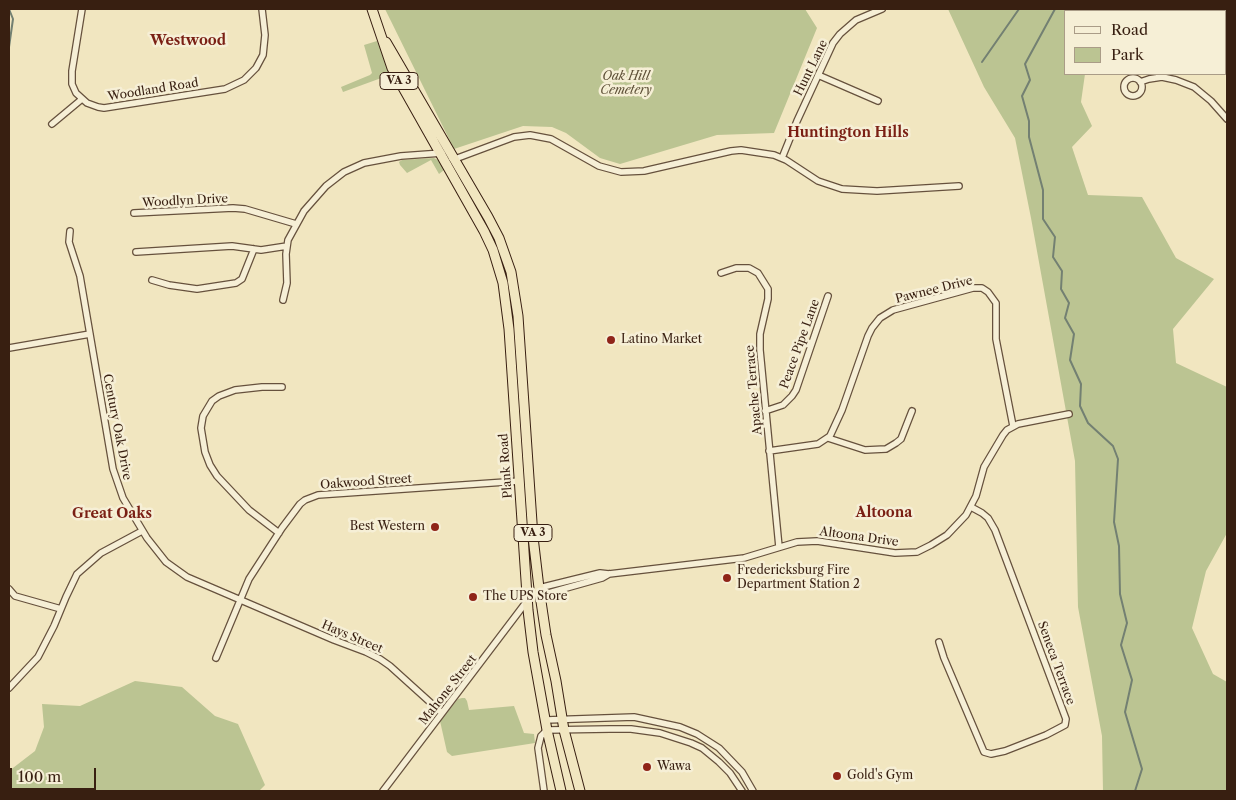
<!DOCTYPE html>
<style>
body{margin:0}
#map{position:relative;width:1236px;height:800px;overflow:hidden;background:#f1e6c0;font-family:"Libre Caslon Text",serif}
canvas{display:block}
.frame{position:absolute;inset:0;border:10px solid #381f11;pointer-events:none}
.legend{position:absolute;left:1064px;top:10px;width:162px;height:65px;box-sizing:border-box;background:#f6efd6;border:1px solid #aa9c87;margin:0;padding:6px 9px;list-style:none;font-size:15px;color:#381f11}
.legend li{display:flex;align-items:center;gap:10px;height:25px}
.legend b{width:25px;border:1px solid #aa9c87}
.scale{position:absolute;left:10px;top:768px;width:86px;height:22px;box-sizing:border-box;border:2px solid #381f11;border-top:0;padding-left:6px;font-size:15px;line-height:18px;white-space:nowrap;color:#381f11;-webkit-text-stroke:4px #f6efd6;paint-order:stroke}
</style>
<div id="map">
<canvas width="1236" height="800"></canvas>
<div class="frame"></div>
<ul class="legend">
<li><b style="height:6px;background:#f6efd6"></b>Road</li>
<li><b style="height:14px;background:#bbc492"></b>Park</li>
</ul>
<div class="scale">100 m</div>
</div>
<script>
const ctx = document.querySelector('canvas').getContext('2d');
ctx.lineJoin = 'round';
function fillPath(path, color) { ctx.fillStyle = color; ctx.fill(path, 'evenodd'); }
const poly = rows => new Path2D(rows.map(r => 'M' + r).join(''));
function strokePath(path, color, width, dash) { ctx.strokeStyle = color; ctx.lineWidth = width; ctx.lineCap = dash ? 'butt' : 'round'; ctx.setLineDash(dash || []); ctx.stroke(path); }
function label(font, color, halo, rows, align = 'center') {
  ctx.font = font + ' "Libre Caslon Text",serif'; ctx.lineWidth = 5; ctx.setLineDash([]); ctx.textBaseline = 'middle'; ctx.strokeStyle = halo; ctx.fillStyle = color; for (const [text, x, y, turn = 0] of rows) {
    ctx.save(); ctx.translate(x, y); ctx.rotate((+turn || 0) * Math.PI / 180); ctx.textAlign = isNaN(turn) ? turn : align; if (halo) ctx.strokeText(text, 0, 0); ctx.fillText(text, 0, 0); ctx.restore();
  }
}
fillPath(poly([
 [385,9,805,9,817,28,774,133,717,135,620,164,600,158,566,133,552,127,523,126,454,149],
 [948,9,1142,9,1142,11,1065,11,1065,74,1085,74,1081,102,1092,126,1072,147,1088,195,1142,197,1176,258,1214,279,1173,329,1176,363,1227,387,1227,533,1206,571,1192,628,1213,674,1227,682,1227,791,1103,791,1102,736,1078,607,1075,461,1031,218,1015,138,984,87],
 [377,41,394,81,388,84,384,77,343,92,341,87,370,75,372,73,364,45],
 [434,158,438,160,444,170,439,174,431,160,407,173,400,165,399,162,402,160],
 [135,681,182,687,215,716,238,724,265,785,259,791,9,791,9,771,35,751,44,727,42,704,80,706],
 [462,698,465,698,467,701,469,710,514,706,524,733,534,734,535,743,452,756,447,752,440,721,458,699]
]), '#bbc492');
strokePath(poly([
 [9,9,13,19,9,47],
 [1055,9,1025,64,1030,80,1022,96,1029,121,1029,137,1043,190,1043,219,1055,237,1053,257,1062,271,1061,289,1069,303,1065,318,1074,334,1070,360,1081,384,1080,406,1088,423,1113,446,1118,459,1114,522,1119,546,1120,594,1127,623,1121,645,1132,680,1125,712,1142,769,1135,791],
 [982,62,1019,9]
]), '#738072', 2);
const minor = poly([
 [82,9,72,71,72,84,76,93,87,103,98,107,104,108,225,89,244,80,256,68,263,55,265,35,262,9],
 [1222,9,1227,13],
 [818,75,878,101],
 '1124 87a9 9 0 1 1 18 0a9 9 0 1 1-18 0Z',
 [1140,82,1149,79,1162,77,1176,80,1194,87,1211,101,1227,119],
 [52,124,82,99],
 [452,158,455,159,514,137,530,135,551,139,599,166,621,172,644,171,731,151,741,150,774,155,786,160,818,181,842,189,877,191,959,186],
 [782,158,797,121,833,43,840,34,856,20,882,9],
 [134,213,233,208,245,209,296,224],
 [70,231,69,242,80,276,113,469,123,498,147,538,166,562,187,577,334,640,366,652,380,659,390,666,442,713],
 [136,252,232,246,261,250,287,246],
 [721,273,736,268,749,268,758,273,768,289,768,299,760,334,760,350,779,547],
 [152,280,169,285,197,289,236,283,242,279,254,249],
 [283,300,287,283,286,254,288,240,304,211,326,186,344,172,364,163,401,156,442,153],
 [9,348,90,334],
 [765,411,783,405,792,396,796,390,828,296],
 [828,438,865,450,886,449,896,443,901,439,912,411],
 [769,451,818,444,830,436,842,410,868,336,872,328,880,318,893,310,973,288,982,288,988,292,996,303,996,339,1013,426],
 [279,533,249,510,217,476,210,465,205,452,201,428,203,416,212,401,219,396,235,390,262,387,282,387],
 [9,589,15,596,61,609],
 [538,596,602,578,609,574],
 [939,642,944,658,984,752,991,754,1005,751,1046,735,1065,725,1066,719,995,530,988,518,982,513,971,507],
 [216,658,249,579,282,528,300,504,305,500,318,495,520,481],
 [9,688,38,657,54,626,66,597,77,574,101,553,142,531],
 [546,720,634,717,680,727,697,734,719,748,742,772,753,791],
 [383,791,527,601,539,588,600,573,609,574,744,558,797,542,817,541,895,553,917,552,931,545,947,535,966,515,976,496,984,467,1003,435,1007,430,1018,424,1069,414],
 [544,791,538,748,541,736,547,730,610,729,631,729,660,733,691,743,702,748,719,762,730,773,742,791]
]);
const highway = poly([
 [372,9,392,68,484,231,493,250,503,283,509,329,528,610,533,652,547,730,561,791],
 [386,42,488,217,499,238,511,272,518,316,533,537,539,588,546,635,556,681,564,730,580,791]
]);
strokePath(minor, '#66513d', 8);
strokePath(highway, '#381f11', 11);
strokePath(minor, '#f6efd6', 5.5);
strokePath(highway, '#f1e6c0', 9);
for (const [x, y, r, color] of [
 [611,340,5,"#8f2418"],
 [435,527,5,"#8f2418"],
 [727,578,5,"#8f2418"],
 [473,597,5,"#8f2418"],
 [647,767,5,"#8f2418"],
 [837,776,5,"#8f2418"]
]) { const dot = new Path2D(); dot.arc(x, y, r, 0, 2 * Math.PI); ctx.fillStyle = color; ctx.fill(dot); strokePath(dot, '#f6efd6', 2); }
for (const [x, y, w] of [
 [399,81,38],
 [533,533,38]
]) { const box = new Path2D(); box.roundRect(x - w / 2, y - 8.5, w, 17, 4); ctx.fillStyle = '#f6efd6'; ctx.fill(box); strokePath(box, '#381f11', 1); }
label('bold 11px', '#381f11', null, [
 ["VA 3",399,81],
 ["VA 3",533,533]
]);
label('12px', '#381f11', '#f6efd6', [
 ["Hunt Lane",811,68,-64],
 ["Woodland Road",153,90,-9],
 ["Woodlyn Drive",185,201,-3],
 ["Pawnee Drive",934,290,-14],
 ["Peace Pipe Lane",800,344,-70],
 ["Apache Terrace",754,390,-95],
 ["Century Oak Drive",117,427,79],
 ["Plank Road",506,466,-94],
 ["Oakwood Street",366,482,-4],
 ["Altoona Drive",859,537,8],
 ["Hays Street",352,637,23],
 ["Seneca Terrace",1056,663,70],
 ["Mahone Street",448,690,-52]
]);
label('italic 12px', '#5f5138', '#f6efd6', [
 ["Oak Hill",626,77],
 ["Cemetery",626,91]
]);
label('12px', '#381f11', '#f6efd6', [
 ["Latino Market",621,340],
 ["Best Western",425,527,"right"],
 ["Fredericksburg Fire",737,571],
 ["Department Station 2",737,585],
 ["The UPS Store",483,597],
 ["Wawa",657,767],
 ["Gold's Gym",847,776]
], 'left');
label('bold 14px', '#7a1f14', '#f6efd6', [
 ["Westwood",188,41],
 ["Huntington Hills",848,133],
 ["Altoona",884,513],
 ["Great Oaks",112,514]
]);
</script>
